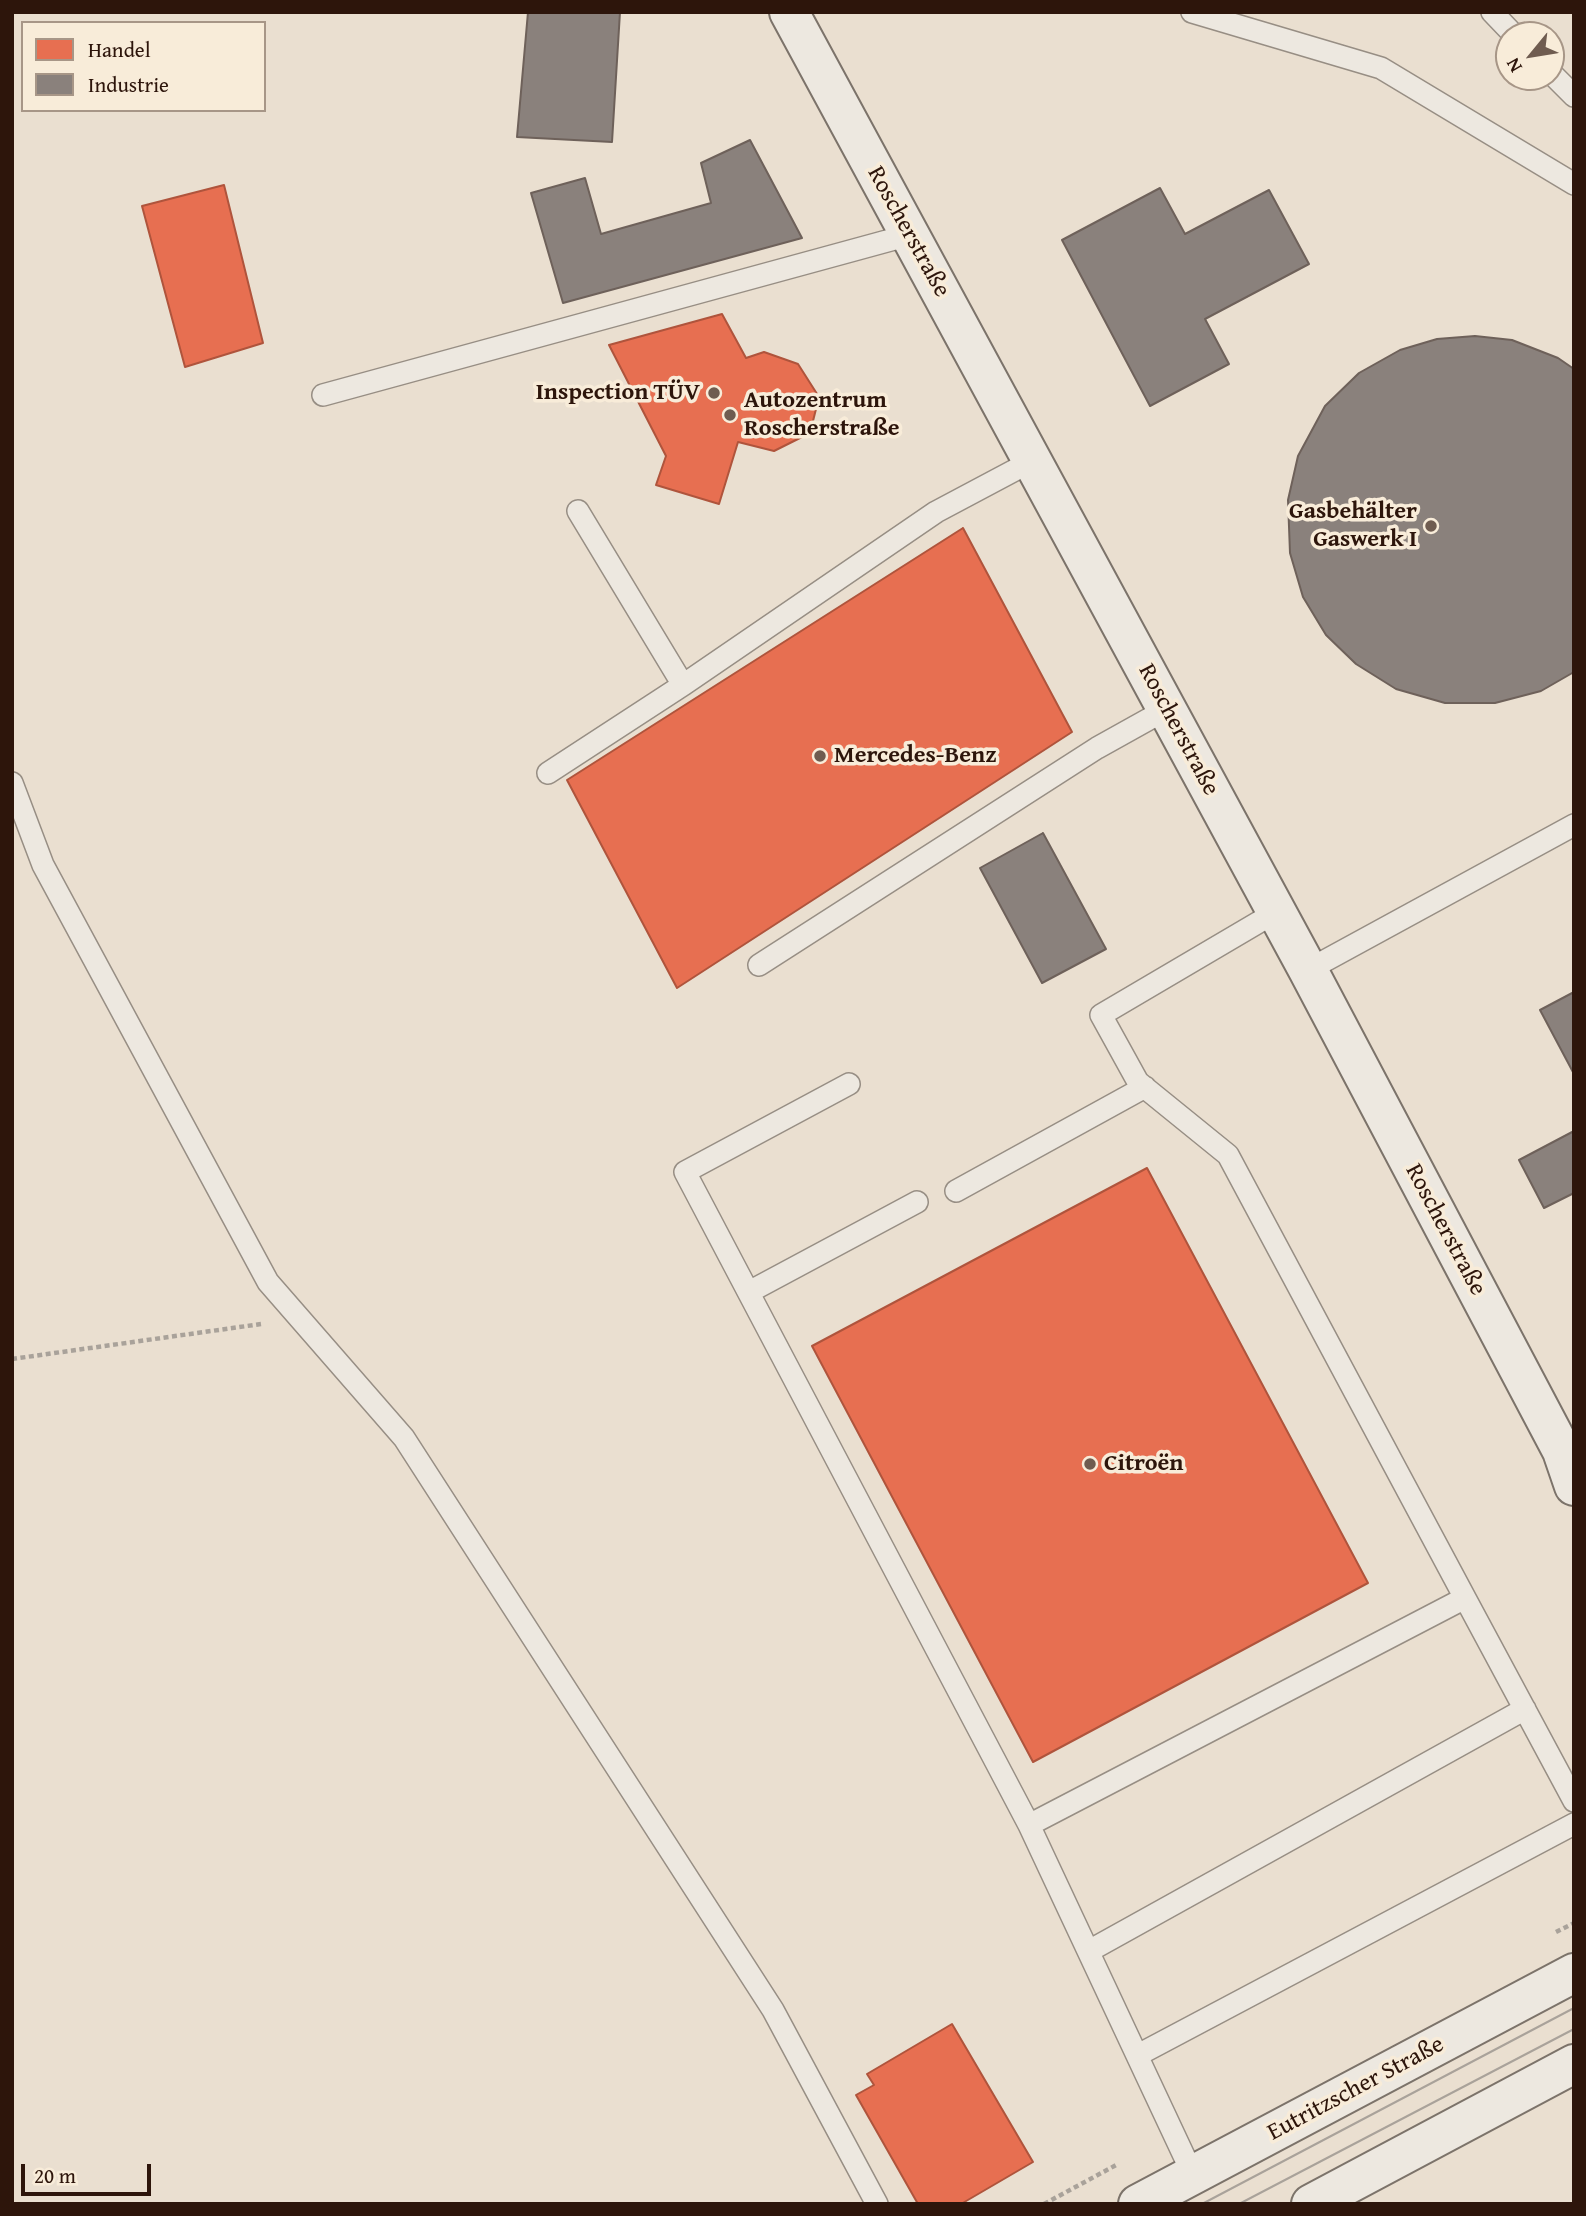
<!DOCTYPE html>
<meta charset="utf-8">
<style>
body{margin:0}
#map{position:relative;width:1586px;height:2216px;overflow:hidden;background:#eadfd0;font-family:"Gentium Book Plus",serif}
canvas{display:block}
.frame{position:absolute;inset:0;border:14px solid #2d150b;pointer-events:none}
.legend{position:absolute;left:21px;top:21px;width:245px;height:91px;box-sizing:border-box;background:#f8ecd9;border:2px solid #a79687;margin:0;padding:9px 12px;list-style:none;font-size:21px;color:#2d150b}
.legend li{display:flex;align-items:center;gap:14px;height:35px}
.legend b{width:35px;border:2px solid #a79687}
.north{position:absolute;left:1495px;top:21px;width:70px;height:70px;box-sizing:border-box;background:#f8ecd9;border:2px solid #a79687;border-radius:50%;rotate:240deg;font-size:19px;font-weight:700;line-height:28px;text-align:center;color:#2d150b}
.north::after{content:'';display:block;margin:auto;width:24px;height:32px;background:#6f5c50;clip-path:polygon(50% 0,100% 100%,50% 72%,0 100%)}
.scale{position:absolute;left:21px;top:2164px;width:130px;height:32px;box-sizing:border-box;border:4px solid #2d150b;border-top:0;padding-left:9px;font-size:21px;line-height:24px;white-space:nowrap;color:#2d150b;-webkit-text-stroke:5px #f8ecd9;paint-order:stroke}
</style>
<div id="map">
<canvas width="1586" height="2216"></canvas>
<div class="frame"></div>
<ul class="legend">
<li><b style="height:19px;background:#e76f51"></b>Handel</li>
<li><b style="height:19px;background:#8a817c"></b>Industrie</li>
</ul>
<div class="north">N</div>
<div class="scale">20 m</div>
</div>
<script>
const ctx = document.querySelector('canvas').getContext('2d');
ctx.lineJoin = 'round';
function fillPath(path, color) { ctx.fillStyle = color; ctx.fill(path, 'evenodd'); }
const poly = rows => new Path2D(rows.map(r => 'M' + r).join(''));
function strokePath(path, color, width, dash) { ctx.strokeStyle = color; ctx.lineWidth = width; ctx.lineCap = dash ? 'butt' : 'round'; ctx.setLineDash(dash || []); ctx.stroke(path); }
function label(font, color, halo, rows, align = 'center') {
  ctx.font = font + ' "Gentium Book Plus",serif'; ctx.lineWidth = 7; ctx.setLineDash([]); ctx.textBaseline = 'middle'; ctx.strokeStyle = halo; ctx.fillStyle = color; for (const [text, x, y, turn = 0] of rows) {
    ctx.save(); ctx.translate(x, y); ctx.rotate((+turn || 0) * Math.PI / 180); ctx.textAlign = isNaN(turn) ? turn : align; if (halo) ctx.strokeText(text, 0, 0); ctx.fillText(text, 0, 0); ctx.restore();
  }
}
const shops = poly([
 [224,185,263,343,185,367,142,206,224,185],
 [722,314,746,358,764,352,798,364,819,397,810,433,774,451,738,442,719,504,656,485,666,456,609,345,722,314],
 [963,528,1072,732,677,988,567,780,963,528],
 [1147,1168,1368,1583,1033,1762,812,1346,1147,1168],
 [952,2024,1033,2162,961,2204,918,2204,856,2095,874,2085,867,2074,952,2024]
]);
fillPath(shops, '#e76f51');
strokePath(shops, '#af543c', 2);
const industry = poly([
 [528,12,620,12,612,142,517,137,528,12],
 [750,140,802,238,563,303,531,193,585,178,601,234,711,203,701,163,750,140],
 [1160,188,1185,234,1269,190,1309,264,1205,319,1229,364,1150,406,1062,240,1160,188],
 [1475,336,1512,340,1558,358,1574,369,1574,672,1541,691,1495,703,1445,703,1396,689,1356,664,1326,635,1303,597,1290,553,1288,500,1298,456,1325,406,1359,373,1400,350,1437,339,1475,336],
 [1043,833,1106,949,1042,983,980,868,1043,833],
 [1574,992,1574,1074,1540,1010,1574,992],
 [1574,1131,1574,1193,1544,1208,1519,1160,1574,1131]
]);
fillPath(industry, '#8a817c');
strokePath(industry, '#6e615a', 2);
const service = poly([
 [1192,12,1381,68,1574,184],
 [1492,12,1514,35],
 [1551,73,1574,96],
 [323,395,909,235],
 [578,511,683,685],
 [548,773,683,685,936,512,1032,461],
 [12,783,43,865,268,1282,404,1438,773,2010,877,2204],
 [759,965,1097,748,1167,709],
 [1308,970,1574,825],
 [849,1084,685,1172,1029,1825],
 [956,1191,1145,1087],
 [749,1292,917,1202],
 [1465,1598,1574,1801],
 [1089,1951,1525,1709],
 [1138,2055,1574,1824],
 [1193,2175,1029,1825,1465,1598,1228,1155,1138,1082,1101,1015,1276,912]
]);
const secondary = poly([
 [789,12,1308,970,1562,1451,1574,1486],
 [1138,2204,1574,1973],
 [1311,2204,1574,2064]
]);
strokePath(service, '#978e84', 24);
strokePath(secondary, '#7c736a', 42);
strokePath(poly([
 [12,1359,261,1324],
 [1556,1932,1574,1923],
 [1044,2204,1118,2164]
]), '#a9a29a', 4.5, [5, 3.5]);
strokePath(service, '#ede8e0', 21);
strokePath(secondary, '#ede8e0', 38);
strokePath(poly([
 [1202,2204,1574,2008],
 [1239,2204,1574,2029]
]), '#a9a29a', 2);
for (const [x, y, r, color] of [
 [714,393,7,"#6f5c50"],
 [730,415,7,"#6f5c50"],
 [1431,526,7,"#6f5c50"],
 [820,756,7,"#6f5c50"],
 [1090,1464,7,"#6f5c50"]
]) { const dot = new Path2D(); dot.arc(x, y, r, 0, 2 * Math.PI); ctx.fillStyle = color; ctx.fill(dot); strokePath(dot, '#f8ecd9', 2.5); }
label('24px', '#2d150b', '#f8ecd9', [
 ["Roscherstraße",908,232,61],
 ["Roscherstraße",1178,730,62],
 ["Roscherstraße",1445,1230,62],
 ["Eutritzscher Straße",1356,2089,-28]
]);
label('bold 24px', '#2d150b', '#f8ecd9', [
 ["Inspection TÜV",700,393,"right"],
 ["Autozentrum",744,401],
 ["Roscherstraße",744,429],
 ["Gasbehälter",1417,512,"right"],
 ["Gaswerk I",1417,540,"right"],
 ["Mercedes-Benz",834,756],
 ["Citroën",1104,1464]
], 'left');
</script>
